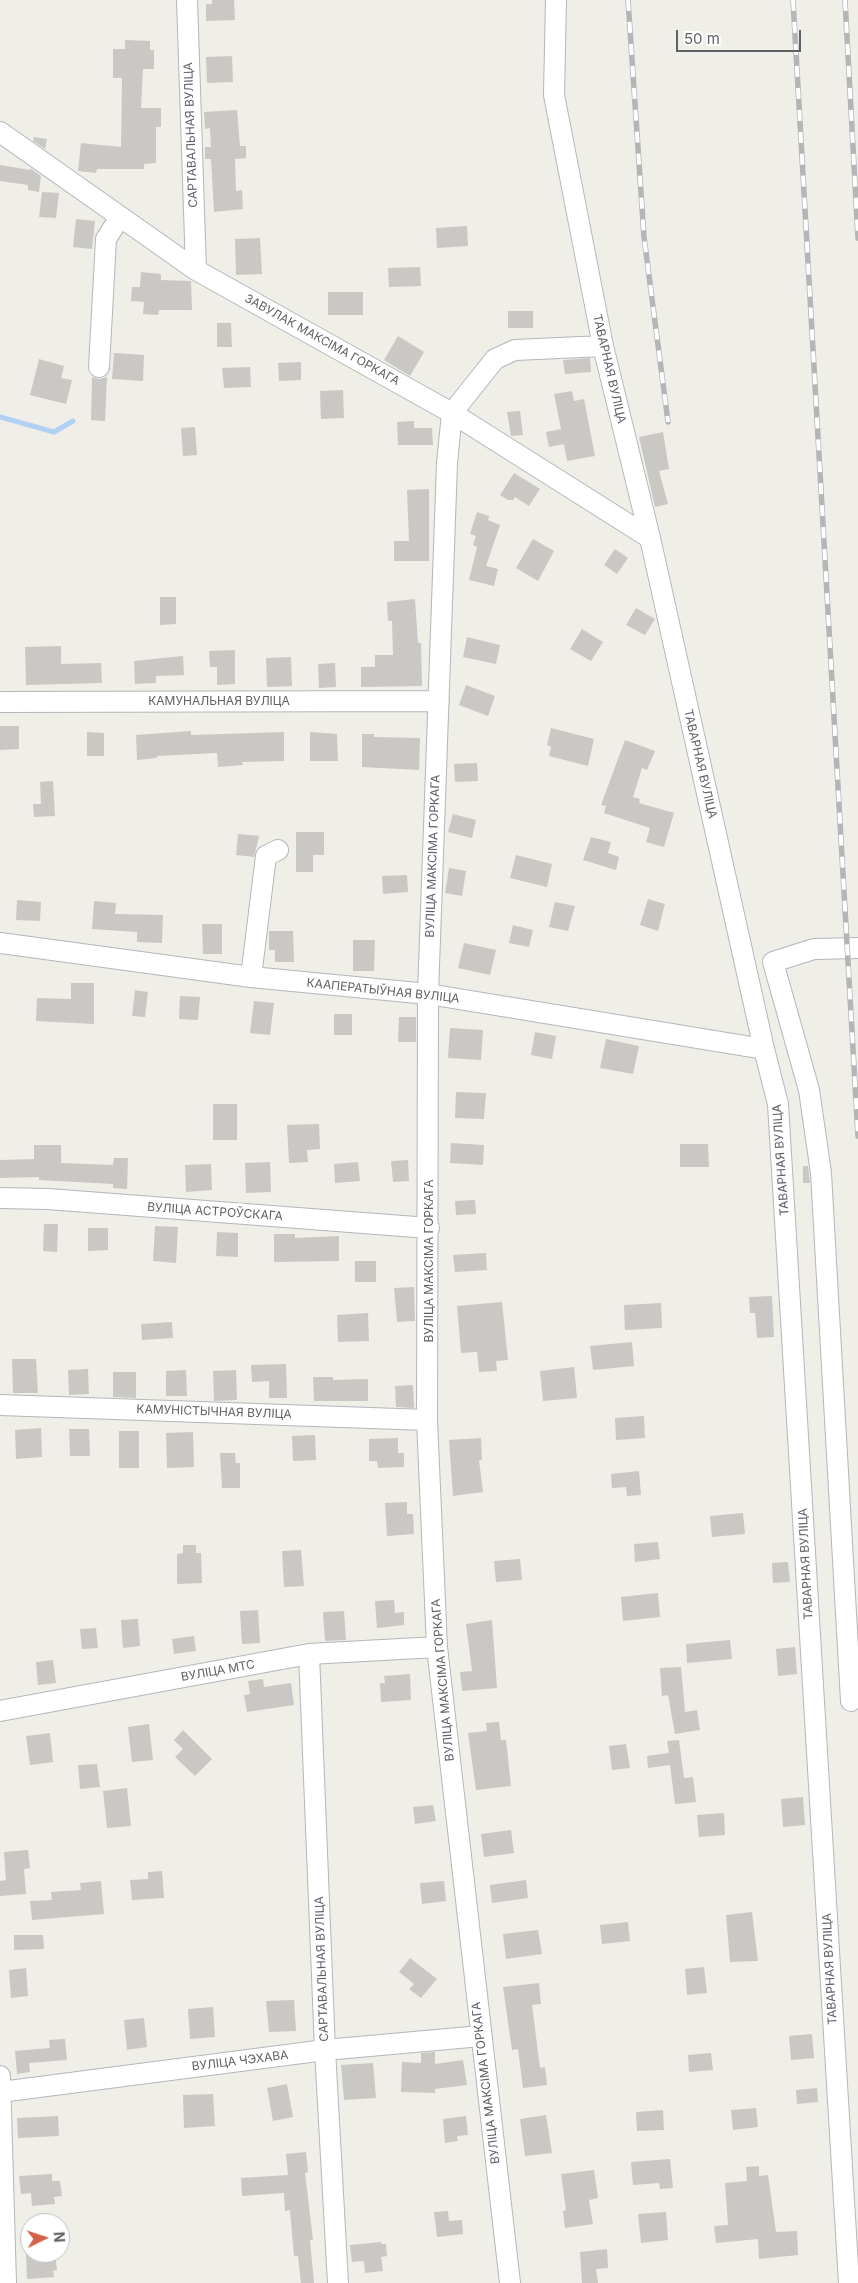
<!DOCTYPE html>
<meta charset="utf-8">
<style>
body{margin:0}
#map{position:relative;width:858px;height:2283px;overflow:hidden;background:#efeee7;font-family:Inter,sans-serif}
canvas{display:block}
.north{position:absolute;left:20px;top:2213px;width:50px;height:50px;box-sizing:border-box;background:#fff;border:1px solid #bfc0c1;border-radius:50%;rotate:86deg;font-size:14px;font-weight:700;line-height:20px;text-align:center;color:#5f6165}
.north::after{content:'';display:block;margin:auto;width:18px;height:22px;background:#d46248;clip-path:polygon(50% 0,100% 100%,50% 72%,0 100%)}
.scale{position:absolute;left:676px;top:30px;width:125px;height:22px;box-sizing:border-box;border:2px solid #5f6165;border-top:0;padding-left:6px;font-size:15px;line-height:18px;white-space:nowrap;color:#5f6165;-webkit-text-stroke:4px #fff;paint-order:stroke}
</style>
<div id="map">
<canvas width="858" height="2283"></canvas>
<div class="north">N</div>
<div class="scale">50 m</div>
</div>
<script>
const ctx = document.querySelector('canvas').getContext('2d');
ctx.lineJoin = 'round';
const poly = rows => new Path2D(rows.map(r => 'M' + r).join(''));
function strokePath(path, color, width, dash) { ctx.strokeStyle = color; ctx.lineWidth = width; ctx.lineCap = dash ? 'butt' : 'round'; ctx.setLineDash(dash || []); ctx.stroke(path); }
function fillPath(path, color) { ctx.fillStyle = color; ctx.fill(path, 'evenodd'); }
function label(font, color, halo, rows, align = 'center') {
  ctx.font = font + ' Inter,sans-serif'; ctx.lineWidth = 5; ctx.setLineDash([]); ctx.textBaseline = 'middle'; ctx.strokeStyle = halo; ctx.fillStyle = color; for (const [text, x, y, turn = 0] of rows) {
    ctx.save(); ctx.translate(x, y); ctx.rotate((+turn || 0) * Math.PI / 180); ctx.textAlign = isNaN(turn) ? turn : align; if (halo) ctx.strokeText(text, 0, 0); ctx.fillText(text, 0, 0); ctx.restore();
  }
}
strokePath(poly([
 [0,417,54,432,73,421]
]), '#b2d0f4', 5);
fillPath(poly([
 [212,0,234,0,235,20,206,21,206,4,212,4],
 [125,40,150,41,150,50,154,50,154,69,143,69,141,108,161,108,161,127,156,127,156,163,144,164,144,169,97,169,96,173,78,171,81,143,121,147,122,78,113,78,113,49,125,49],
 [232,56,233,82,207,83,206,57],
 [237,110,240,146,246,146,246,158,235,159,236,191,242,190,243,209,214,212,211,159,205,159,205,147,211,147,210,128,205,129,204,112],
 [34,137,47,139,45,149,33,141],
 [0,165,30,170,30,168,41,176,39,192,28,190,28,185,0,181],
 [42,192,59,193,56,218,39,217],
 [76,219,95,221,92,249,73,247],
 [467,226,468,246,437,248,436,228],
 [260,238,262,274,236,275,235,239],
 [420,267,421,286,389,287,388,268],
 [141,272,161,274,161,280,191,281,192,310,159,310,158,315,143,314,144,302,131,301,132,287,140,287],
 [328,292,363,292,363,315,328,315],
 [508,311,533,311,533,328,508,328],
 [217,323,231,323,232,347,217,347],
 [398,336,424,352,410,376,384,360],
 [114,353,144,355,143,381,112,379],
 [590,358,591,372,565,374,563,360],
 [39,359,64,366,61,378,72,380,66,404,30,395],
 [301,362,301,380,279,381,278,363],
 [250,367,251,387,224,388,222,368],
 [92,377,99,379,107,377,105,421,91,420],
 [343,390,344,418,321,419,320,391],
 [572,391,574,401,584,399,595,456,567,461,564,444,549,447,546,432,561,429,554,394],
 [520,411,523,435,511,436,507,412],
 [414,421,414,428,432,428,433,445,398,445,397,422],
 [195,427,197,455,183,456,181,428],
 [663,432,669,469,659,471,668,504,655,507,639,437],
 [514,473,540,489,529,506,515,497,513,500,508,500,500,495],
 [429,489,429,561,394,561,394,541,409,541,407,490],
 [477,512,489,516,488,520,500,525,486,566,498,569,494,586,469,580,477,547,473,545,476,536,470,534],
 [533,539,554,551,538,581,516,568],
 [615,549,628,558,617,574,604,565],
 [160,597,176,597,176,624,160,625],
 [415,599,418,643,421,643,422,686,361,687,361,667,375,667,375,655,393,655,392,621,388,621,387,602],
 [636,608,655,619,645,635,626,625],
 [582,629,603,642,591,661,570,649],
 [467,637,500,645,496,664,463,657],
 [61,646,61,664,101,663,102,683,26,685,25,647],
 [235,650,235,684,217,685,217,667,210,667,209,651],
 [183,656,184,675,156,676,156,683,135,684,134,661],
 [291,657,292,686,267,687,266,658],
 [335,663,336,687,319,688,318,664],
 [466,685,495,696,488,716,459,705],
 [0,726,19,726,19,749,0,750],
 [551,728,594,739,588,766,549,756,551,747,547,745],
 [191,731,191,735,284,732,284,761,242,762,243,765,218,767,217,753,157,756,157,758,137,760,136,735],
 [87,732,104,733,104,756,87,756],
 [310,732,337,734,338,761,310,761],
 [362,734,374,734,374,737,420,738,419,770,362,767],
 [625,740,655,751,647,770,642,768,633,797,640,799,639,803,674,813,664,847,646,842,650,828,604,813,606,806,601,805],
 [477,763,478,781,455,782,454,764],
 [53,781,55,816,34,817,33,804,41,804,40,782],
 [453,814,476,820,472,838,448,832],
 [296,832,324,832,324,855,313,855,313,872,296,872],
 [238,834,259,836,254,857,236,855],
 [591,837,611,842,608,853,619,857,616,870,583,860],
 [516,855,552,864,547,887,510,878],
 [449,868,466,871,462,896,445,893],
 [407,875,408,892,383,894,382,876],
 [648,899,665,904,658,931,640,925],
 [17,900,41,902,40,921,16,920],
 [94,901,116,903,115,914,163,915,162,943,137,942,137,932,92,929],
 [555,902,575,906,568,931,549,927],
 [202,924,222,924,222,954,203,954],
 [513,925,533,930,529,947,509,943],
 [269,931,293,931,294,962,275,962,275,950,269,950],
 [353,940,375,940,374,971,353,971],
 [464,943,496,950,490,975,458,968],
 [71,983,94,983,94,1024,36,1021,37,998,71,999],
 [135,990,148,992,145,1017,132,1016],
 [180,996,200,997,198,1020,179,1019],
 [254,1001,274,1003,270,1035,250,1033],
 [334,1014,352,1014,352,1035,334,1035],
 [399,1017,416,1017,416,1042,398,1042],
 [450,1028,483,1030,481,1060,448,1058],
 [535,1032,556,1036,552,1059,531,1055],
 [606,1039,639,1046,633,1074,600,1068],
 [456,1092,486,1093,484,1119,455,1118],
 [213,1104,237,1104,237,1140,213,1140],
 [319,1124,320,1149,307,1150,308,1162,289,1163,287,1125],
 [451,1143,484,1145,483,1165,450,1163],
 [680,1144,708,1144,709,1167,680,1167],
 [34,1145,61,1145,61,1163,113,1165,114,1158,128,1158,127,1189,113,1188,113,1184,39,1180,39,1177,0,1178,0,1160,34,1159],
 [408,1160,409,1181,393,1182,391,1161],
 [270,1162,271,1192,246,1193,245,1163],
 [358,1162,360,1181,335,1183,334,1164],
 [211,1164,212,1190,186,1192,185,1165],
 [803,1166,808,1166,810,1183,803,1183],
 [475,1200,476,1214,456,1215,455,1201],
 [44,1224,58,1224,57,1252,43,1251],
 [155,1226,178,1227,176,1263,153,1261],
 [88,1228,108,1228,108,1250,88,1251],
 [217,1232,238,1233,238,1257,216,1256],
 [274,1234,295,1234,295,1238,339,1236,339,1261,274,1262],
 [486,1253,487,1270,455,1272,453,1255],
 [355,1261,376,1261,376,1282,355,1282],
 [414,1287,415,1321,397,1322,394,1288],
 [772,1296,774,1337,757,1338,755,1313,750,1313,749,1297],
 [502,1302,508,1360,496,1361,497,1371,479,1372,477,1352,461,1353,457,1306],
 [661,1303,662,1328,625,1330,624,1305],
 [368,1313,369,1341,338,1342,337,1315],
 [172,1322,173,1338,142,1340,141,1324],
 [632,1342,634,1366,593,1370,590,1346],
 [12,1359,36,1359,38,1393,13,1393],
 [286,1364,287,1398,269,1398,269,1381,252,1382,251,1365],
 [574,1367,577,1398,543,1401,540,1371],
 [88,1369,89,1394,69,1395,68,1370],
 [186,1370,187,1396,166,1396,166,1371],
 [236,1370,237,1400,214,1401,213,1371],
 [113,1372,136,1372,136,1398,113,1397],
 [313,1377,333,1377,333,1380,368,1379,368,1401,314,1401],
 [413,1385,414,1408,396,1407,395,1386],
 [644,1416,645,1438,616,1440,615,1418],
 [41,1428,42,1457,16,1459,15,1430],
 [69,1429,89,1429,90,1456,70,1456],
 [119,1431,139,1431,139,1468,119,1468],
 [193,1432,194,1467,167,1468,166,1433],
 [315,1435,316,1460,293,1461,292,1436],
 [398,1438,398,1453,404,1453,404,1467,378,1468,377,1461,369,1461,369,1439],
 [481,1438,482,1460,479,1460,483,1492,453,1496,449,1440],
 [220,1453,235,1453,236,1463,240,1463,240,1488,222,1488],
 [639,1471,641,1495,627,1496,626,1487,612,1488,611,1474],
 [407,1502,407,1514,413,1514,414,1534,387,1536,385,1503],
 [743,1513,745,1534,712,1537,710,1516],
 [658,1542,660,1559,635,1562,634,1544],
 [183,1545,196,1545,196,1553,201,1553,202,1583,177,1584,177,1554,183,1553],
 [301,1550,304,1586,284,1587,282,1551],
 [520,1559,522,1580,496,1582,494,1561],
 [788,1562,790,1582,773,1583,772,1563],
 [658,1593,660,1617,623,1621,621,1597],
 [394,1600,395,1613,404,1612,404,1625,377,1628,375,1601],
 [258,1610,260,1643,242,1644,240,1611],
 [344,1611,346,1640,325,1641,323,1612],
 [138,1619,140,1646,123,1648,121,1620],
 [492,1620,497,1688,462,1691,460,1672,472,1671,466,1624],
 [96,1628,98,1648,82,1649,80,1629],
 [194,1636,196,1651,174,1654,172,1639],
 [730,1640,732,1659,687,1663,686,1644],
 [795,1647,797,1674,778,1676,776,1649],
 [53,1660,56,1683,38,1685,36,1662],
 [681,1667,685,1712,697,1710,700,1730,675,1734,668,1695,662,1696,660,1668],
 [410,1674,411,1700,381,1702,380,1683,385,1683,384,1676],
 [263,1679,264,1687,291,1683,294,1705,247,1712,244,1695,250,1694,248,1681],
 [499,1722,501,1740,506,1740,511,1786,476,1790,468,1733,487,1731,486,1723],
 [149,1724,153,1760,132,1762,128,1727],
 [183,1730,212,1759,195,1776,175,1757,183,1749,174,1740],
 [50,1733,53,1762,30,1765,26,1736],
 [679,1740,684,1778,693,1777,696,1802,675,1804,670,1765,648,1768,647,1756,669,1753,667,1741],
 [626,1744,630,1768,612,1770,609,1746],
 [97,1764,100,1787,80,1789,78,1765],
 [127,1788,131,1826,107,1828,103,1791],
 [803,1797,805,1825,783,1827,781,1799],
 [433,1805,436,1821,415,1824,413,1807],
 [724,1813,725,1835,699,1837,697,1815],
 [511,1830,514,1853,484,1857,481,1834],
 [28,1850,30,1868,24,1869,26,1894,0,1896,0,1881,6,1880,4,1852],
 [162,1871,164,1898,132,1900,130,1880,148,1879,148,1872],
 [526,1880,528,1898,492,1903,490,1885],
 [101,1881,104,1914,32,1920,30,1901,52,1900,51,1892,81,1890,80,1883],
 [444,1881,446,1901,422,1904,420,1883],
 [752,1912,758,1961,730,1962,726,1915],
 [628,1922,630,1941,602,1944,600,1925],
 [538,1930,542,1954,506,1959,503,1934],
 [14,1935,43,1935,44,1949,14,1950],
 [410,1958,437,1979,421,1998,409,1989,414,1984,399,1972],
 [704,1967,707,1993,687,1995,685,1969],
 [26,1968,28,1996,11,1998,9,1970],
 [539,1983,541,2004,532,2005,540,2068,545,2067,547,2085,523,2088,518,2049,512,2050,503,1987],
 [294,2000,296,2031,269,2032,266,2001],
 [213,2007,215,2037,190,2039,188,2009],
 [144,2018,147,2047,127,2050,124,2020],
 [812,2034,814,2058,791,2060,789,2036],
 [65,2039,67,2060,29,2063,30,2072,17,2074,15,2051,50,2048,49,2040],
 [435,2052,435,2064,463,2060,467,2085,435,2089,435,2093,401,2092,402,2062,421,2063,421,2053],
 [711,2053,713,2070,689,2072,688,2055],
 [373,2063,376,2098,344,2100,341,2065],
 [287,2084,293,2117,273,2121,267,2088],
 [817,2088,818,2102,797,2104,796,2090],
 [213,2094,215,2126,184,2128,183,2095],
 [756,2108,758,2127,733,2130,731,2110],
 [663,2110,664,2130,637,2131,636,2112],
 [546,2115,552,2153,525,2156,520,2119],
 [58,2116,59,2136,18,2138,17,2118],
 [466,2116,468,2135,457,2136,458,2141,445,2143,443,2119],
 [306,2152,308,2172,305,2173,313,2240,310,2240,314,2283,301,2283,298,2256,294,2256,290,2210,285,2211,284,2193,242,2196,241,2178,288,2175,286,2154],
 [670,2159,673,2188,660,2189,659,2183,633,2185,631,2162],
 [759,2166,759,2176,768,2175,776,2232,797,2231,798,2255,759,2259,758,2239,716,2243,714,2226,728,2225,725,2183,747,2181,746,2167],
 [594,2170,598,2198,589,2200,593,2224,565,2228,563,2211,566,2210,561,2174],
 [52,2174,52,2181,60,2181,62,2196,54,2197,55,2204,32,2206,31,2193,21,2194,19,2176],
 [448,2211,449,2221,462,2220,463,2234,437,2237,434,2212],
 [666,2212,668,2240,641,2243,638,2214],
 [381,2242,381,2244,386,2244,387,2256,381,2257,383,2271,365,2273,364,2261,352,2262,350,2245],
 [607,2249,608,2268,596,2269,598,2283,582,2283,580,2252],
 [26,2253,55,2253,57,2270,53,2271,54,2277,27,2279]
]), '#cac8c4');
const minor = poly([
 [187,0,196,270],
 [556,0,554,95,603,346,650,538,764,1049,778,1104,849,2283],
 [0,132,196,270,452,413,650,538],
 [99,367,106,239,120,217],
 [0,702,439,701],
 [0,943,251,977,428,994,764,1049],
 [251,977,266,856,278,850],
 [0,1198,48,1199,429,1228],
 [0,1405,427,1420],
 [309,1654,325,2050,338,2283],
 [851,1701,821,1173,809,1090,773,962,814,949,858,948],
 [0,1711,309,1654,437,1647],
 [0,2076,6,2283],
 [0,2092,325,2050,481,2036],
 [510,2283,437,1647,427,1420,428,994,447,463,452,413,495,359,515,350,603,346]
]);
strokePath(minor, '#b4b6ba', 22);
strokePath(minor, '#fff', 20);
const rail = poly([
 [628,0,644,237,668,422],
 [793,0,858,1136],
 [845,0,858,238]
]);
strokePath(rail, '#b5b5b6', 5.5);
strokePath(rail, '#fff', 4, [11]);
label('12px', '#5f6165', '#fff', [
 ["САРТАВАЛЬНАЯ ВУЛІЦА",191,135,-92],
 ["ЗАВУЛАК МАКСІМА ГОРКАГА",322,340,29],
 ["ТАВАРНАЯ ВУЛІЦА",609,369,77],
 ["КАМУНАЛЬНАЯ ВУЛІЦА",219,701],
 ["ТАВАРНАЯ ВУЛІЦА",700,764,77],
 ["ВУЛІЦА МАКСІМА ГОРКАГА",433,856,-88],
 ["КААПЕРАТЫЎНАЯ ВУЛІЦА",383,991,6],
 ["ТАВАРНАЯ ВУЛІЦА",781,1160,-94],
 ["ВУЛІЦА АСТРОЎСКАГА",215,1212,4],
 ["ВУЛІЦА МАКСІМА ГОРКАГА",429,1261,-90],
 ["КАМУНІСТЫЧНАЯ ВУЛІЦА",214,1412,2],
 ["ТАВАРНАЯ ВУЛІЦА",806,1564,-93],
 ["ВУЛІЦА МТС",218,1671,-10],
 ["ВУЛІЦА МАКСІМА ГОРКАГА",443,1680,-95],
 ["САРТАВАЛЬНАЯ ВУЛІЦА",322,1969,-92],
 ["ТАВАРНАЯ ВУЛІЦА",830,1969,-93],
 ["ВУЛІЦА ЧЭХАВА",240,2061,-7],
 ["ВУЛІЦА МАКСІМА ГОРКАГА",486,2083,-97]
]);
</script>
